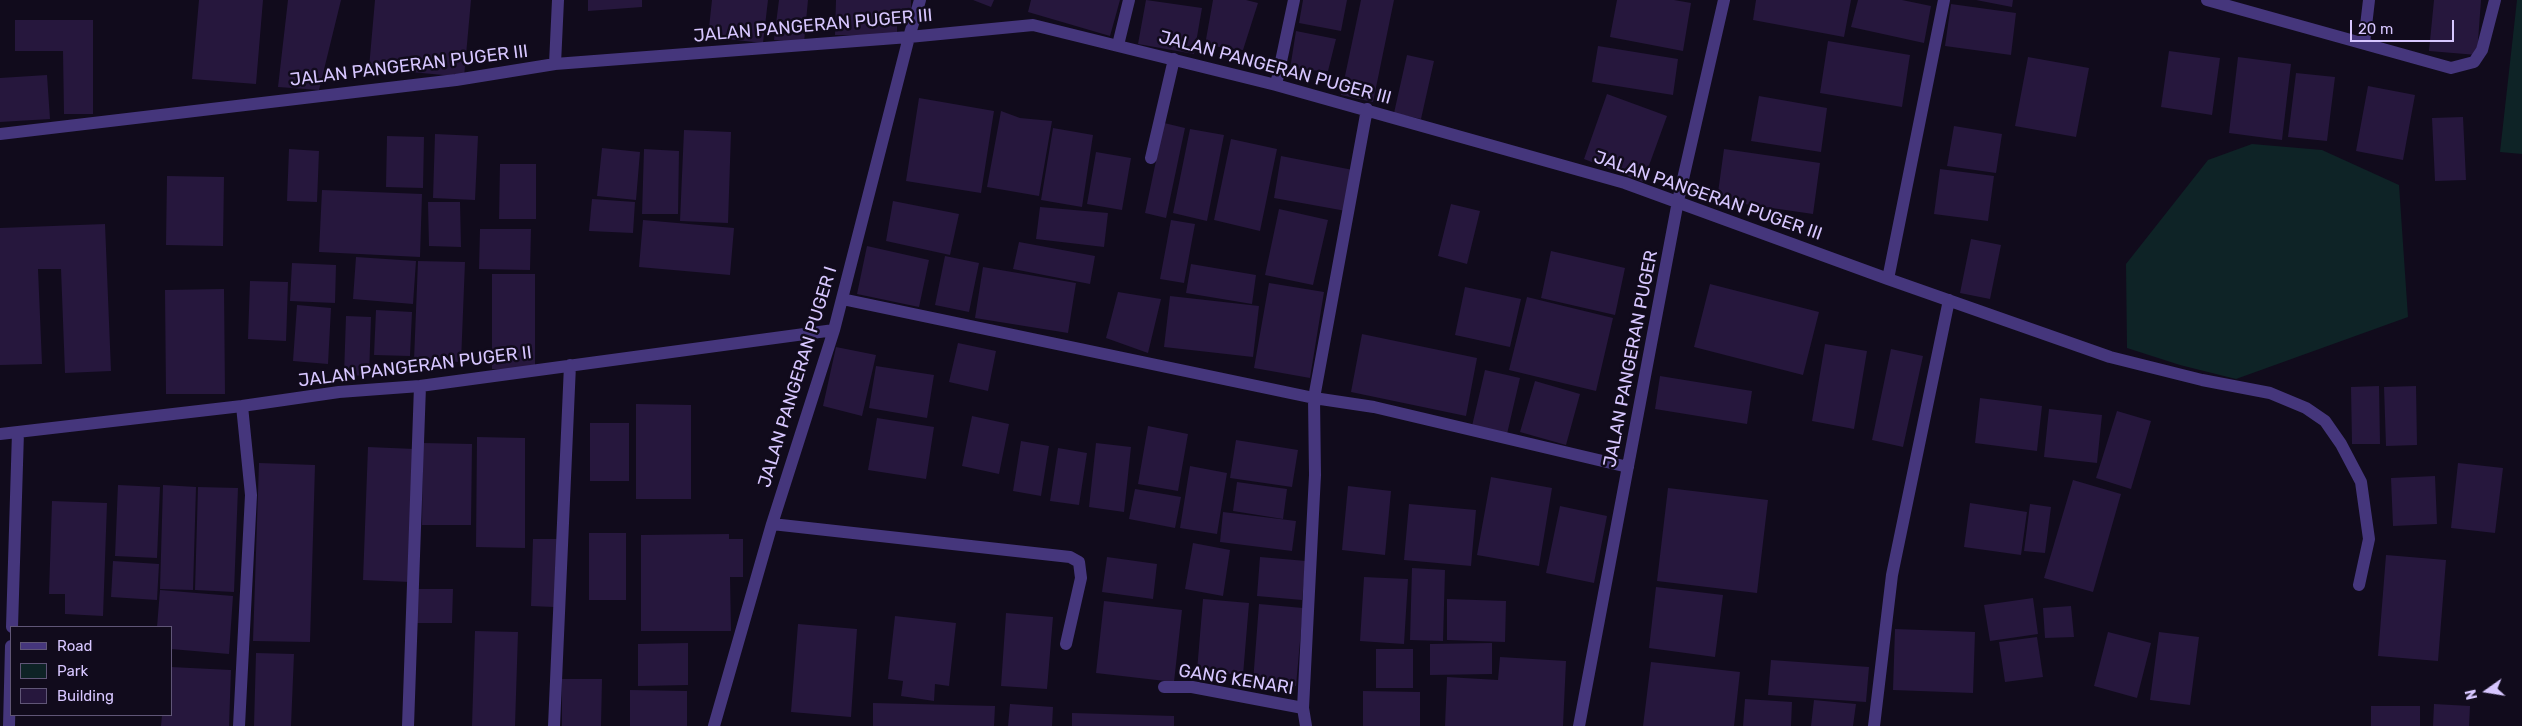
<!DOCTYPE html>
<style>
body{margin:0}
#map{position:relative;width:2522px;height:726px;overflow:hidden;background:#110b1c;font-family:Rubik,sans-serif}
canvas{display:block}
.legend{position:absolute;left:10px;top:626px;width:162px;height:90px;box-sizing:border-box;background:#110b1c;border:1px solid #605677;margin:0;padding:6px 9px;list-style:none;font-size:15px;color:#d7c6ff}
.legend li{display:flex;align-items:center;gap:10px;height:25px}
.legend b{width:25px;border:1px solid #605677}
.north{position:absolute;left:2462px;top:666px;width:50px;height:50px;-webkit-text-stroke:4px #110b1c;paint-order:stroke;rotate:257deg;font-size:14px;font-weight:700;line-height:20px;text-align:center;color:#d7c6ff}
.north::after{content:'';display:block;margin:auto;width:18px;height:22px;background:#d7c6ff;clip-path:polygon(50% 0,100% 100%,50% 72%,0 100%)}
.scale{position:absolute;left:2350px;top:20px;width:104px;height:22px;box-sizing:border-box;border:2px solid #d7c6ff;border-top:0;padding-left:6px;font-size:15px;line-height:18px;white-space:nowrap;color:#d7c6ff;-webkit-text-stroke:4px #110b1c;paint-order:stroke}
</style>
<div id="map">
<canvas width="2522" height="726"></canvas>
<ul class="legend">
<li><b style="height:6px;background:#45367c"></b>Road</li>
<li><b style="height:14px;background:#0e2326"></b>Park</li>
<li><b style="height:14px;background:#26173d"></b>Building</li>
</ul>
<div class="north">N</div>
<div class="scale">20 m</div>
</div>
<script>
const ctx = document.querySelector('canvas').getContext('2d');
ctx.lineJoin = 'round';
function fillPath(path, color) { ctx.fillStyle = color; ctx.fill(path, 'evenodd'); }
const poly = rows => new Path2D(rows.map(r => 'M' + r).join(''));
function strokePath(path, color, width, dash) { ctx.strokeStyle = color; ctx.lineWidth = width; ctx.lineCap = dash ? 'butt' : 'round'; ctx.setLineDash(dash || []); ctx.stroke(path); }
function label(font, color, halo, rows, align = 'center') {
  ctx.font = font + ' Rubik,sans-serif'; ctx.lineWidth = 5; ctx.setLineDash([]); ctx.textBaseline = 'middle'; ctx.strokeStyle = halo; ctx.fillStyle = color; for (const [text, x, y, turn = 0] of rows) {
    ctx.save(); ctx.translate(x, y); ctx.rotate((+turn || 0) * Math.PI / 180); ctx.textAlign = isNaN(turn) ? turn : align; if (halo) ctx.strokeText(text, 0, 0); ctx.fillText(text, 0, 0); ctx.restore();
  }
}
fillPath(poly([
 [2517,0,2522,0,2522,154,2500,152],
 [2252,144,2322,150,2399,185,2408,317,2236,379,2180,365,2127,348,2126,264,2208,160]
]), '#0e2326');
fillPath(poly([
 [199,0,263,0,256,84,192,79],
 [288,0,341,0,319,90,278,87],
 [375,0,471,0,464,77,369,68],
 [588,0,642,0,642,7,588,11],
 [712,0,768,0,763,43,708,37],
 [779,0,808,0,804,43,774,40],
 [836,0,911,0,911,21,897,21,897,36,835,35],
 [973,0,994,0,991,7],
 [1031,0,1120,0,1110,36,1028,12],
 [1146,0,1202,8,1194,54,1138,44],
 [1213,0,1246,0,1258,3,1243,50,1205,45],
 [1303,0,1347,0,1341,31,1299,23],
 [1361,0,1394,0,1373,102,1341,95],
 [1617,0,1674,0,1691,3,1683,51,1610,37],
 [1756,0,1851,0,1844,37,1753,20],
 [1858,0,1902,0,1931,6,1924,43,1851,27],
 [1976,0,2013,0,2012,7],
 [2434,0,2481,0,2477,55,2429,51],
 [1951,4,2016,13,2011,55,1945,46],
 [15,20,93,20,93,114,64,114,63,51,15,51],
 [1296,31,1336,39,1328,71,1290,69],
 [1828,41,1910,55,1902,107,1820,93],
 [1598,46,1678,59,1673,95,1592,82],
 [2169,51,2220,58,2212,115,2161,107],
 [1407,55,1434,61,1421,119,1394,113],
 [2028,57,2089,68,2076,137,2015,126],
 [2238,57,2291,64,2282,140,2229,133],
 [2296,73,2335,77,2327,141,2288,137],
 [47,75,50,119,0,122,0,78],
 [2368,86,2415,95,2403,160,2356,151],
 [1607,94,1667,116,1643,182,1584,159],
 [1759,96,1827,108,1821,152,1751,141],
 [919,98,994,111,981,193,906,181],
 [1001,111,1020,118,1052,121,1039,196,987,187],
 [2463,117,2466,180,2435,181,2432,118],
 [1164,123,1185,128,1166,218,1145,213],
 [1954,126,2002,134,1996,173,1947,166],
 [1053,128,1093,135,1082,207,1041,200],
 [1190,129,1224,135,1207,221,1173,213],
 [684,130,731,132,728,223,680,221],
 [435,134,478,136,475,200,433,198],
 [387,136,424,137,423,188,386,187],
 [1231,139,1277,149,1260,231,1214,220],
 [602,148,640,152,636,200,597,196],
 [289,149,319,151,317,202,287,201],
 [644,149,679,151,678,214,642,214],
 [1724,149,1820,163,1813,214,1717,200],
 [1096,152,1131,158,1122,210,1087,204],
 [1281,156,1353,170,1346,211,1274,198],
 [500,164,536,164,536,219,499,219],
 [1940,169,1994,176,1988,221,1934,214],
 [167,176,224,177,223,246,166,245],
 [322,190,422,194,420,257,319,252],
 [592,199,635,202,633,233,589,231],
 [893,201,959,214,950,255,886,241],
 [428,202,460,202,461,247,429,246],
 [1451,204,1480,211,1467,264,1438,256],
 [1040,207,1108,213,1104,247,1036,239],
 [1279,209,1328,220,1313,285,1265,275],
 [643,220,734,228,730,275,639,267],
 [1171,220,1195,224,1184,283,1160,279],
 [105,224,111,371,65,373,61,269,38,269,42,364,0,365,0,228],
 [480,229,531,229,530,270,479,269],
 [1971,239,2001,245,1990,299,1960,293],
 [1019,242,1095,256,1090,284,1013,269],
 [867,246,929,260,919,307,857,294],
 [1551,251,1625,268,1615,315,1541,298],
 [945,256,979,263,969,312,935,305],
 [356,257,416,261,413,304,353,299],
 [418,261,465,262,461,362,414,360],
 [292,263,336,265,335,303,290,301],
 [1191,264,1256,275,1252,304,1186,293],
 [983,267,1076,283,1068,333,975,318],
 [492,274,535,274,535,370,492,369],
 [250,281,288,282,286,341,248,339],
 [1269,283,1324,292,1310,378,1254,368],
 [1710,284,1819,312,1803,375,1694,347],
 [1465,287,1521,299,1510,347,1455,335],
 [224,289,225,394,166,394,165,290],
 [1118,292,1161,299,1148,353,1106,338],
 [1170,296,1259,306,1253,357,1164,347],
 [1527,297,1613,318,1596,391,1509,370],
 [297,305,331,308,328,364,293,361],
 [376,310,412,312,410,356,374,355],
 [346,316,371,317,369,376,344,375],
 [1362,334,1477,358,1466,416,1351,392],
 [958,343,996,351,988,391,949,382],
 [1825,344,1867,351,1854,429,1812,421],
 [836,347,876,355,862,416,823,406],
 [1891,349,1923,356,1903,447,1872,440],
 [876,366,934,375,927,418,869,408],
 [1485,370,1520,378,1507,434,1472,426],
 [1660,376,1752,391,1747,424,1655,409],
 [1535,381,1580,394,1566,445,1520,432],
 [2379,386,2380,444,2352,444,2351,387],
 [2416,386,2417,445,2386,446,2384,387],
 [1980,398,2042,406,2037,451,1975,443],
 [636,404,691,405,691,499,636,499],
 [2049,409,2102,415,2097,463,2044,457],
 [2117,411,2151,421,2131,489,2096,478],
 [972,416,1009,424,999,474,962,466],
 [877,418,934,427,926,479,868,470],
 [590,423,629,423,629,481,590,481],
 [1148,426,1188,434,1178,491,1138,484],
 [477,437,525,438,525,548,476,547],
 [1236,440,1298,450,1292,487,1230,478],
 [1021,441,1049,446,1041,496,1013,491],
 [423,443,472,444,471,525,422,525],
 [1096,443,1131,447,1124,512,1089,507],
 [368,447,415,449,410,582,363,580],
 [1058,448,1087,453,1079,505,1050,501],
 [259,463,315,465,310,642,253,641],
 [2458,463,2503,468,2495,533,2451,528],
 [1190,466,1227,473,1217,534,1180,528],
 [2435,476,2437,524,2393,526,2391,478],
 [1491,477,1552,488,1539,566,1477,555],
 [2073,480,2121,494,2093,592,2044,578],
 [1237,482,1287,489,1283,519,1233,511],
 [118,485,160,487,157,558,115,556],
 [163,485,196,487,193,590,160,589],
 [1348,486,1391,491,1385,555,1342,550],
 [198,487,238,488,234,592,195,590],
 [1668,488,1768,500,1757,593,1657,581],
 [1135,489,1181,497,1175,528,1129,519],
 [52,501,107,503,103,616,65,614,65,594,49,594],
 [1970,503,2027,512,2021,555,1964,547],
 [1409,504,1476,510,1471,566,1404,560],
 [2030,504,2051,507,2045,553,2024,551],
 [1560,506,1607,516,1594,583,1546,573],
 [1223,512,1296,521,1292,551,1220,542],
 [589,533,626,533,626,600,589,600],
 [729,534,729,539,743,539,743,577,730,577,731,631,641,631,641,535],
 [533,539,557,539,554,607,531,606],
 [1193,543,1230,550,1223,596,1185,589],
 [2386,555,2446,560,2438,661,2378,656],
 [1107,557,1157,564,1153,599,1102,592],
 [1260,557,1306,561,1302,600,1257,596],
 [113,561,159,564,157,600,111,597],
 [1412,568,1445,570,1443,641,1410,640],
 [1364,577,1408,579,1404,644,1360,641],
 [1656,587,1723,595,1715,657,1649,648],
 [416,589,453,589,452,623,416,623],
 [160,590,233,596,229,654,171,649,171,627,157,627],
 [2033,598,2038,634,1990,641,1984,605],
 [1203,599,1249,603,1243,675,1197,671],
 [1447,599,1506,601,1505,642,1447,640],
 [1104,601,1182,610,1174,682,1096,673],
 [1259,604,1303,608,1296,686,1253,682],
 [2071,606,2074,637,2045,638,2043,608],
 [1006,613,1053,617,1047,689,1001,686],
 [895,616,956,623,949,686,935,684,934,701,901,696,903,681,888,679],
 [798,624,857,629,851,717,791,712],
 [1895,629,1975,632,1973,693,1893,690],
 [475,631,518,632,515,726,472,726],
 [2108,632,2151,643,2137,698,2094,686],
 [2159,632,2199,637,2190,705,2150,700],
 [2037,637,2043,677,2005,682,1999,642],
 [688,643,688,685,638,686,638,644],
 [1492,643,1492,674,1430,675,1430,644],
 [1376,649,1413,649,1413,688,1376,688],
 [256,653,294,654,291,726,254,726],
 [1500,657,1566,661,1563,726,1445,726,1447,677,1498,680],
 [1771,660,1869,667,1866,702,1768,695],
 [1651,662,1740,672,1734,726,1643,726],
 [171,667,231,670,229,726,161,726,162,715,171,715],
 [562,679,602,679,601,726,562,726],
 [630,690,687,691,687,726,630,726],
 [1363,691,1420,692,1420,726,1363,726],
 [1745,699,1792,702,1791,726,1743,726],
 [1814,700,1856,704,1853,726,1811,726],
 [873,703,995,706,994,726,873,726],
 [1010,704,1053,707,1052,726,1008,726],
 [2434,704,2470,706,2469,726,2433,726],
 [2371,706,2420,706,2420,726,2371,726],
 [1072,713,1174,716,1174,726,1072,726]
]), '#26173d');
strokePath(poly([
 [2207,0,2451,68,2474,62,2482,50,2495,0],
 [2364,43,2369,0],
 [1118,45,1129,0],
 [555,64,558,0],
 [1276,85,1294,0],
 [0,134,456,80,555,64,909,37,1033,25,1276,85,1625,183,1888,279,2110,357,2202,380,2270,393,2306,408,2325,421,2341,444,2361,482,2369,539,2359,585],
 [1151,158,1174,59],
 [1888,279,1944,0],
 [842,299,1314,398,1374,407,1628,467],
 [0,434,242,406,339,392,420,386,834,330],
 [772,524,1070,557,1079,562,1081,578,1066,644],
 [12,627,18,432],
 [1164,687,1192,687,1303,708],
 [9,726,11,646],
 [239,726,251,495,242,406],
 [408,726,420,386],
 [554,726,570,365],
 [714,726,772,524,834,330,909,37,920,0],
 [1306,726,1303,708,1315,475,1314,398,1367,109],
 [1579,726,1678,201,1724,0],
 [1874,726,1892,575,1949,300]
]), '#45367c', 12);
label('18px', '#d7c6ff', '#110b1c', [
 ["JALAN PANGERAN PUGER III",813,26,-5],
 ["JALAN PANGERAN PUGER III",409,66,-7],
 ["JALAN PANGERAN PUGER III",1275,68,15],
 ["JALAN PANGERAN PUGER III",1708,196,19],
 ["JALAN PANGERAN PUGER",1631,359,-79],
 ["JALAN PANGERAN PUGER II",415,367,-7],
 ["JALAN PANGERAN PUGER I",798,377,-73],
 ["GANG KENARI",1236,680,9]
]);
</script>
